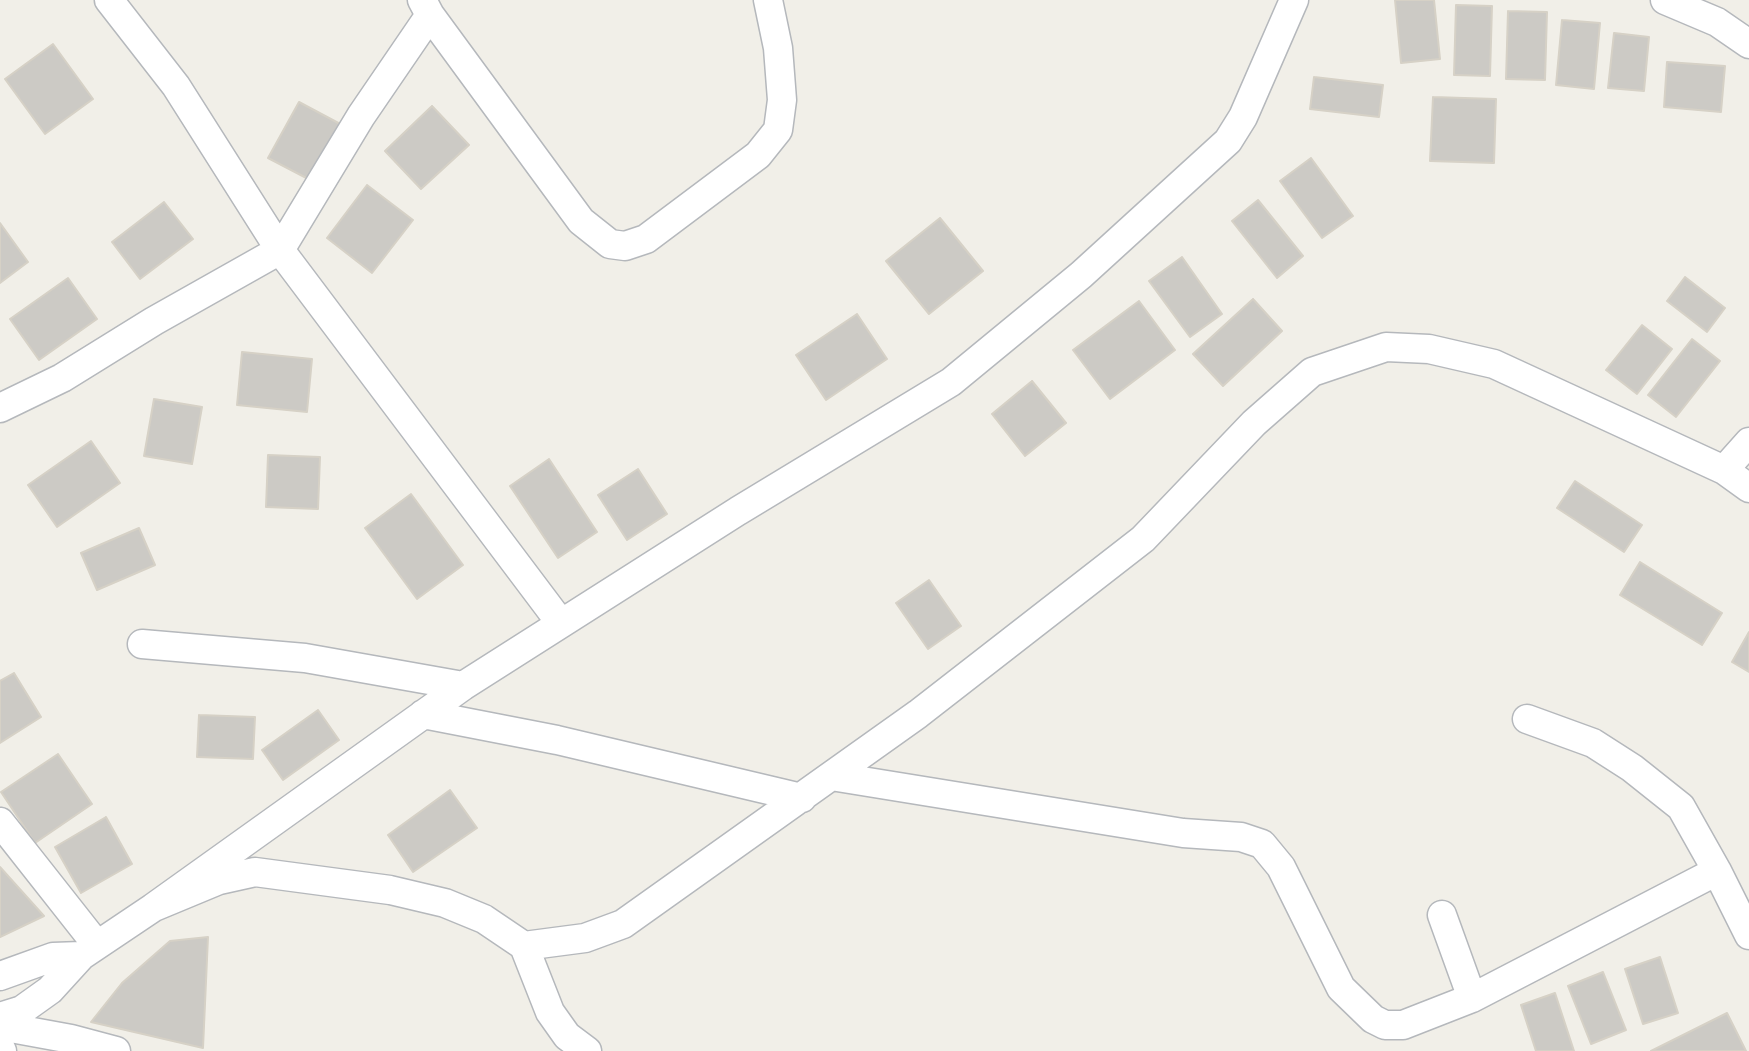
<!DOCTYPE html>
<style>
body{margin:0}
canvas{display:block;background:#f1efe8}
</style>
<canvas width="1749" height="1051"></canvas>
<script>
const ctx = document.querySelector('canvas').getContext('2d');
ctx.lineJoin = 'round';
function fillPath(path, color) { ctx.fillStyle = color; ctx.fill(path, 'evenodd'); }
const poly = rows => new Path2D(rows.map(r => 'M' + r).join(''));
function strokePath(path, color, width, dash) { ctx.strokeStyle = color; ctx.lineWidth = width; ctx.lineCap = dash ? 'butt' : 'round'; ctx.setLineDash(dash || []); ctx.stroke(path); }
const building = poly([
 [1395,0,1434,0,1440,59,1401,63,1395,0],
 [1456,5,1492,6,1490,76,1454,75,1456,5],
 [1508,11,1547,12,1545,80,1506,79,1508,11],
 [1562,20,1600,23,1594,89,1556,85,1562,20],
 [1614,33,1649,37,1644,91,1608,88,1614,33],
 [53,44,93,99,45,134,5,79,53,44],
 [1667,62,1725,66,1721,112,1664,107,1667,62],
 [1314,77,1383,85,1379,117,1310,109,1314,77],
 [1433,97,1496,99,1494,163,1430,161,1433,97],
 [299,102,344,126,314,182,268,158,299,102],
 [432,106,469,145,421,189,385,151,432,106],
 [1311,158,1353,216,1322,238,1280,181,1311,158],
 [367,185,413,220,372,273,327,238,367,185],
 [1258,200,1303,256,1277,278,1232,221,1258,200],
 [164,202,193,239,140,279,112,242,164,202],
 [940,218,983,271,929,314,886,261,940,218],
 [0,223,28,262,0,283,0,223],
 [1182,257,1222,314,1190,337,1149,281,1182,257],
 [1685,277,1725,308,1707,332,1667,301,1685,277],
 [68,278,97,319,39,360,10,319,68,278],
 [1253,299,1282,331,1223,386,1193,354,1253,299],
 [1139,301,1175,350,1110,399,1073,350,1139,301],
 [857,314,887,359,826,400,796,355,857,314],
 [1642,325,1672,349,1637,394,1606,370,1642,325],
 [1692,339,1720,361,1676,417,1648,395,1692,339],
 [242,352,312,359,307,412,237,405,242,352],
 [1032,381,1066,423,1025,456,992,414,1032,381],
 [154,399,202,407,192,464,144,456,154,399],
 [91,441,120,483,57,527,28,485,91,441],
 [268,455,320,457,318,509,266,507,268,455],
 [549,459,597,532,558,558,510,486,549,459],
 [638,469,667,514,627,540,598,495,638,469],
 [1575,481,1642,525,1624,552,1557,508,1575,481],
 [411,494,463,565,417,599,365,528,411,494],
 [139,528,155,565,97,590,81,553,139,528],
 [1640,562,1722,613,1702,645,1620,595,1640,562],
 [929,580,961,626,928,649,896,603,929,580],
 [1749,632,1749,672,1732,662,1749,632],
 [14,673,41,717,0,743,0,681,14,673],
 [318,710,339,740,283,780,262,750,318,710],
 [199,715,255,717,253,759,197,757,199,715],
 [58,754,92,804,35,843,1,792,58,754],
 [450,790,477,828,413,872,388,835,450,790],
 [106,817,132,864,81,893,55,847,106,817],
 [0,867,44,916,0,937,0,867],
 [208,937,203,1048,91,1022,122,983,170,941,208,937],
 [1660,957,1678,1013,1643,1024,1625,969,1660,957],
 [1603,972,1626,1030,1591,1044,1568,986,1603,972],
 [1555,993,1574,1051,1536,1051,1521,1005,1555,993],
 [1727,1013,1746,1051,1651,1051,1727,1013]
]);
fillPath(building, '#cccac5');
strokePath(building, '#d6d1c6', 2);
const minor = poly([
 [109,0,176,86,280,250,560,622],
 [422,0,430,15,581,221,610,244,625,246,646,239,758,155,778,130,782,100,778,48,768,0],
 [1665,0,1717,22,1749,44],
 [0,408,62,378,154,321,280,250,361,116,430,15],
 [1724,470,1749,442],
 [142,644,305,658,463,686],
 [423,714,557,740,802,798],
 [1527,719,1593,743,1632,768,1681,807,1717,871,1749,935],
 [831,776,1183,833,1241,837,1262,844,1281,867,1341,988,1373,1019,1385,1025,1403,1025,1472,998],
 [0,822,97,945],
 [154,907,463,686,738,511,951,382,1081,275,1228,141,1243,117,1294,0],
 [1442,915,1472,998,1717,871],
 [524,946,585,938,623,924,918,714,1143,539,1254,423,1312,372,1386,347,1429,349,1494,364,1724,470,1749,488],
 [0,976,53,957,81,956],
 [0,1017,22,1010,50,990,81,956,154,907,219,880,255,872,390,890,445,903,484,919,524,946,550,1012,567,1036,587,1051],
 [0,1026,71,1039,116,1051],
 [0,1047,2,1051]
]);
strokePath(minor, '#b5b8bc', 31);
strokePath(minor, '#fff', 28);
</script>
